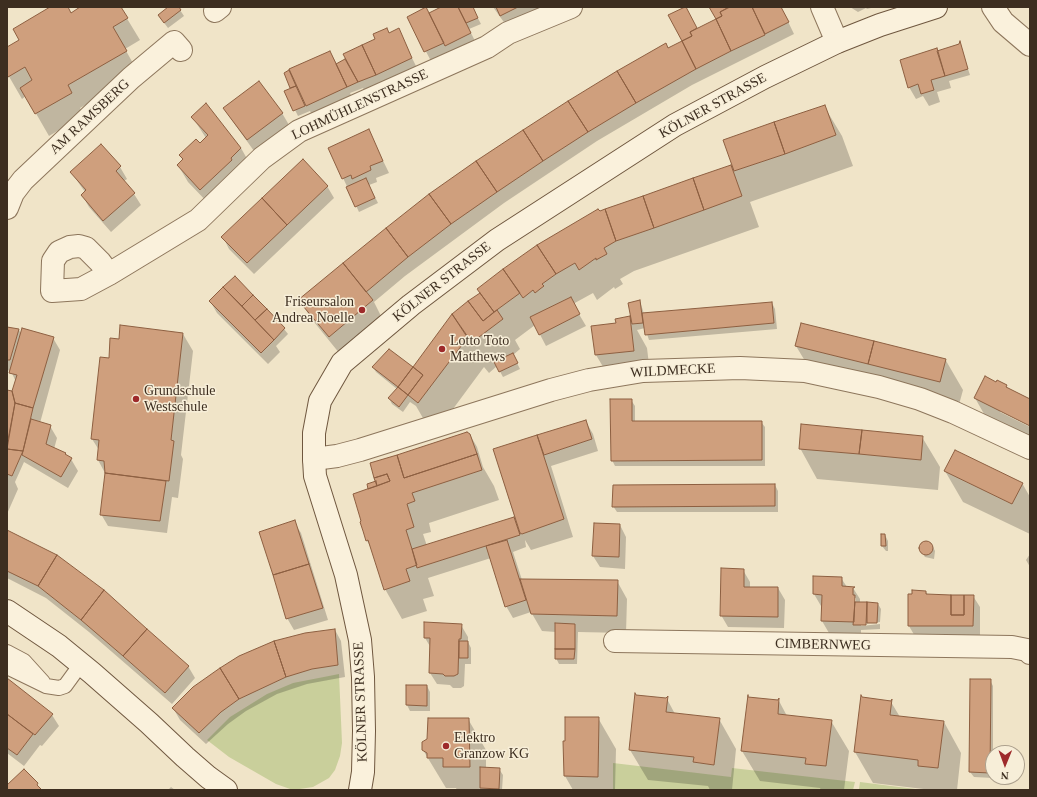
<!DOCTYPE html>
<meta charset="utf-8">
<style>
body{margin:0}
#map{position:relative;width:1037px;height:797px;overflow:hidden;background:#f0e4c8;font-family:"Times New Roman",serif}
canvas{display:block}
.frame{position:absolute;inset:0;border:8px solid #3d2e20;pointer-events:none}
.north{position:absolute;left:985px;top:745px;width:40px;height:40px;box-sizing:border-box;background:#f7eed8;border:1px solid #ada18e;border-radius:50%;rotate:181deg;font-size:11px;font-weight:700;line-height:16px;text-align:center;color:#3d2e20}
.north::after{content:'';display:block;margin:auto;width:14px;height:18px;background:#9e2a2b;clip-path:polygon(50% 0,100% 100%,50% 72%,0 100%)}
</style>
<div id="map">
<canvas width="1037" height="797"></canvas>
<div class="frame"></div>
<div class="north">N</div>
</div>
<script>
const ctx = document.querySelector('canvas').getContext('2d');
ctx.lineJoin = 'round';
function fillPath(path, color) { ctx.fillStyle = color; ctx.fill(path, 'evenodd'); }
const poly = rows => new Path2D(rows.map(r => 'M' + r).join(''));
function strokePath(path, color, width, dash) { ctx.strokeStyle = color; ctx.lineWidth = width; ctx.lineCap = dash ? 'butt' : 'round'; ctx.setLineDash(dash || []); ctx.stroke(path); }
function label(font, color, halo, rows, align = 'center') {
  ctx.font = font + ' "Times New Roman",serif'; ctx.lineWidth = 3; ctx.setLineDash([]); ctx.textBaseline = 'middle'; ctx.strokeStyle = halo; ctx.fillStyle = color; for (const [text, x, y, turn = 0] of rows) {
    ctx.save(); ctx.translate(x, y); ctx.rotate((+turn || 0) * Math.PI / 180); ctx.textAlign = isNaN(turn) ? turn : align; if (halo) ctx.strokeText(text, 0, 0); ctx.fillText(text, 0, 0); ctx.restore();
  }
}
fillPath(poly([
 [339,674,342,743,340,756,335,770,329,778,313,787,293,790,276,784,229,757,207,740,230,717,267,694,293,683],
 [613,763,731,777,732,768,855,782,853,790,613,790],
 [860,782,891,786,924,790,861,790,859,789]
]), '#c9cf9b');
fillPath(poly([
 [52,7,67,7,71,14,82,7,120,7,140,40,125,49,139,74,80,108,84,115,49,136,26,96,22,99,7,73,7,48,21,41],
 [169,7,178,7,184,16,168,28,159,16],
 [443,7,472,7,481,24,469,29,477,45,432,63,408,17,429,14],
 [493,7,566,7,511,32],
 [710,7,781,7,794,34,692,85,597,141,504,203,405,276,374,302,382,318,340,354,310,317,300,300,668,49,697,35,682,40,689,14,697,29,717,20],
 [850,7,875,7,867,9,866,8,858,12],
 [398,30,418,70,366,94,363,88,350,93,353,99,313,117,310,111,298,116,286,92,292,89,285,74,291,75,330,52,337,64,354,77,389,34],
 [960,45,970,75,949,81,951,88,937,92,940,102,929,106,923,96,916,99,909,87,938,52],
 [824,106,842,136,853,166,750,202,759,227,634,271,620,279,623,284,615,289,614,287,597,300,593,293,573,304,586,326,546,346,535,325,515,340,520,349,513,355,520,369,503,377,497,366,489,373,484,367,436,432,427,425,416,406,410,402,403,412,392,404,389,398,397,389,376,372,373,367,414,369,600,212,733,165],
 [224,109,282,113,289,125,254,151],
 [193,118,241,148,251,166,211,206,188,182,178,165,183,160,180,156,200,144,206,138],
 [374,142,389,173,376,178,377,182,369,185,378,203,359,212,329,148],
 [101,145,120,167,127,179,124,181,134,194,141,205,111,232,89,207,82,195,85,192,71,172],
 [327,186,334,198,254,274,229,249,223,237],
 [235,277,284,329,288,334,276,346,280,352,268,364,217,313,210,301],
 [640,301,644,314,772,303,775,309,777,329,649,340,645,328,637,330,647,348,651,381,614,385,596,355,592,327,617,323,616,319,631,317],
 [7,328,19,330,21,334,53,338,60,350,40,423,50,426,57,438,54,449,65,454,71,459,78,471,68,488,24,462,15,482,18,489,7,514,7,391,13,392,16,382,11,371,7,370],
 [183,334,193,351,181,455,183,459,178,498,172,497,167,533,108,526,101,514,105,473,98,460,99,450,92,439,101,358,109,359],
 [796,346,945,359,963,390,957,412,814,376],
 [997,383,1006,385,1008,389,1030,400,1030,425,1000,410,1000,412,1030,427,1030,447,992,428,975,398],
 [631,400,635,406,635,422,761,422,765,427,765,466,615,466,612,460],
 [586,422,593,434,598,451,551,466,573,537,531,550,525,540,526,547,513,552,522,580,617,581,627,599,626,633,578,632,577,664,559,664,556,658,556,632,542,631,531,612,513,618,506,606,491,558,428,578,434,596,423,599,427,611,402,619,385,589,372,549,367,541,369,489,377,482,470,435,477,447,483,467,494,486,499,500,429,523,431,532,423,534,427,546,514,518,516,522,494,450],
 [922,437,940,467,938,490,817,479,800,448],
 [945,471,1022,483,1030,497,1030,534,963,502],
 [775,485,778,491,778,512,617,512,613,506],
 [294,522,301,533,328,620,294,630,287,618],
 [620,525,626,537,625,569,600,567,593,556],
 [7,531,188,666,195,678,172,704,89,632,46,598,7,578],
 [885,535,888,541,888,551,886,551,882,546],
 [923,542,932,545,935,551,934,559,925,557,921,551],
 [1030,554,1030,567,1026,560],
 [743,570,750,582,750,588,778,588,785,600,784,628,728,627,721,615],
 [841,578,847,587,853,588,860,599,860,603,878,604,881,609,880,622,861,624,861,626,880,624,880,629,861,630,861,633,829,633,822,621,823,606,821,606,814,594],
 [854,598,856,598,856,609,854,609],
 [926,592,928,595,973,596,980,607,980,638,916,638,909,626],
 [461,625,468,637,468,642,471,648,471,664,465,664,464,686,461,688,453,688,450,685,437,684,430,673,431,648,425,638],
 [335,630,341,641,345,677,307,684,277,694,246,711,228,724,206,744,180,720,173,708],
 [7,680,52,715,59,726,42,746,40,745,24,766,7,753],
 [990,680,993,686,993,778,974,777,970,772],
 [427,686,430,692,430,711,410,711,407,705],
 [861,698,891,702,900,717,944,722,961,753,957,790,932,790,873,783,855,752],
 [667,699,675,714,719,719,736,749,732,790,710,790,708,786,648,780,630,750],
 [779,701,787,716,831,721,849,751,844,790,821,790,820,788,760,781,742,751],
 [598,718,616,749,615,790,573,790,565,776],
 [468,719,486,750,486,769,499,769,503,775,502,790,457,790,456,788,446,788,423,750],
 [171,787,175,790,168,790]
]), '#0003');
const building = poly([
 [50,7,68,7,71,13,80,7,121,7,128,18,113,27,127,51,68,85,72,93,35,114,20,88,32,80,25,67,8,77,7,75,7,47,19,40,13,29,50,7],
 [168,7,179,7,181,10,164,23,158,15,168,7],
 [426,7,444,43,424,52,407,17,426,7],
 [441,7,458,7,471,33,445,46,429,13,441,7],
 [458,7,473,7,478,18,466,23,458,7],
 [496,7,518,7,500,16,496,7],
 [685,7,686,7,697,28,690,32,692,36,682,41,668,15,685,7],
 [709,7,727,7,727,8,720,12,722,16,716,19,709,7],
 [730,7,752,7,765,35,731,51,716,19,722,16,720,12,730,7],
 [752,7,781,7,789,22,765,34,752,7],
 [716,19,731,51,696,69,682,41,692,36,690,32,716,19],
 [387,28,389,33,399,28,412,58,376,75,362,45,375,39,373,34,387,28],
 [682,41,696,69,636,103,617,71,666,43,668,48,682,41],
 [960,41,968,69,945,76,937,51,959,44,960,41],
 [362,45,376,75,358,82,343,54,362,45],
 [937,48,945,76,931,80,934,90,921,94,918,84,908,88,900,60,937,48],
 [330,51,347,87,306,106,289,69,330,51],
 [345,59,358,82,347,87,336,64,345,59],
 [289,70,296,86,290,88,284,73,289,70],
 [617,71,636,103,588,132,568,101,617,71],
 [259,81,283,113,247,140,223,108,259,81],
 [296,86,305,106,293,111,284,91,296,86],
 [568,101,588,132,543,161,523,130,568,101],
 [206,103,241,148,231,158,232,160,200,190,177,165,183,159,179,155,196,139,200,143,208,135,191,117,206,103],
 [825,105,836,135,785,154,774,122,825,105],
 [774,122,785,154,734,171,723,140,774,122],
 [369,129,383,161,370,166,371,170,352,179,351,175,342,179,328,148,369,129],
 [523,130,543,161,497,192,476,161,523,130],
 [101,144,121,166,116,171,135,193,103,221,81,195,86,190,70,172,101,144],
 [303,159,328,186,287,225,262,198,303,159],
 [476,161,497,192,451,224,429,194,476,161],
 [731,165,742,196,704,210,693,178,731,165],
 [366,178,375,198,355,207,346,187,366,178],
 [693,178,704,210,654,228,643,196,693,178],
 [429,194,451,224,408,257,386,228,429,194],
 [643,196,654,228,616,241,605,209,643,196],
 [262,198,287,225,247,263,221,237,262,198],
 [598,209,600,211,605,209,616,241,604,248,607,254,596,260,596,258,579,270,575,263,556,274,537,245,598,209],
 [386,228,408,257,366,292,343,263,386,228],
 [537,245,556,274,542,284,544,286,540,289,535,293,533,290,523,298,503,269,537,245],
 [343,263,373,300,329,337,298,300,343,263],
 [503,269,520,293,494,312,477,289,503,269],
 [235,276,253,295,242,306,223,287,235,276],
 [223,287,274,340,261,353,209,301,223,287],
 [480,293,494,312,483,321,468,301,480,293],
 [253,295,267,309,255,320,242,306,253,295],
 [571,297,580,314,539,335,530,317,571,297],
 [640,300,643,323,632,324,628,303,640,300],
 [468,301,483,321,497,310,503,319,471,343,452,314,468,301],
 [772,302,774,323,645,335,642,313,772,302],
 [267,309,285,328,274,340,255,320,267,309],
 [452,314,468,337,418,403,408,395,423,375,413,367,452,314],
 [630,316,634,351,595,355,591,326,616,323,615,319,630,316],
 [801,323,874,341,868,364,795,346,801,323],
 [120,325,183,333,171,440,174,441,169,481,105,473,104,461,97,460,99,440,91,439,100,357,109,358,110,338,119,339,120,325],
 [7,327,19,329,10,360,7,360,7,327],
 [22,328,54,337,33,408,15,403,12,391,17,375,9,373,22,328],
 [874,341,946,359,940,382,868,364,874,341],
 [389,349,413,367,398,387,372,367,389,349],
 [513,353,518,363,499,372,494,362,513,353],
 [413,367,423,375,408,395,398,387,413,367],
 [985,376,996,382,997,380,1007,385,1006,387,1030,399,1030,426,974,398,985,376],
 [398,387,408,395,399,407,388,398,398,387],
 [7,390,12,391,15,403,7,445,7,390],
 [610,399,632,399,632,421,762,421,762,460,611,461,610,399],
 [15,403,33,408,23,451,7,449,15,403],
 [31,419,51,425,46,444,66,453,65,454,72,458,61,477,22,455,31,419],
 [586,420,592,439,544,455,537,435,586,420],
 [801,424,862,430,859,454,799,449,801,424],
 [862,430,923,436,921,460,859,454,862,430],
 [467,432,470,434,477,454,404,478,397,455,467,432],
 [537,435,564,519,522,534,520,533,493,449,537,435],
 [7,449,23,451,12,476,7,474,7,449],
 [955,450,1023,483,1012,504,944,471,955,450],
 [477,454,482,470,412,493,415,501,407,504,414,527,406,530,417,565,406,569,410,581,384,590,368,540,366,541,363,531,360,522,361,521,353,494,390,481,387,474,374,478,370,463,397,455,404,478,477,454],
 [105,473,166,481,160,521,100,515,105,473],
 [387,474,390,481,377,486,374,478,387,474],
 [376,481,377,486,368,489,367,484,376,481],
 [775,484,775,506,612,507,613,485,775,484],
 [514,517,520,535,417,568,412,549,514,517],
 [295,520,309,564,273,575,259,532,295,520],
 [594,523,620,524,619,557,592,556,594,523],
 [7,530,57,555,38,586,7,571,7,530],
 [881,534,885,534,886,546,881,546,881,534],
 [507,540,526,600,505,607,486,546,507,540],
 '919 548a7 7 0 1 1 14 0a7 7 0 1 1-14 0Z',
 [57,555,104,590,81,620,38,586,57,555],
 [309,564,323,608,286,619,273,575,309,564],
 [721,568,744,569,744,587,778,587,778,617,720,616,721,568],
 [813,576,842,577,842,586,855,587,853,588,853,595,855,595,854,622,821,621,822,595,813,594,813,576],
 [520,579,618,580,617,616,531,614,520,579],
 [104,590,147,629,123,656,81,620,104,590],
 [912,590,926,591,926,594,951,595,951,615,964,615,964,595,974,595,973,626,908,626,908,594,912,594,912,590],
 [951,595,964,595,964,615,951,615,951,595],
 [855,602,867,602,866,625,853,625,855,602],
 [867,602,878,603,877,623,867,623,867,602],
 [424,622,462,624,461,639,459,639,458,674,454,676,445,676,443,674,429,673,430,638,424,638,424,622],
 [555,623,575,624,575,649,555,649,555,623],
 [147,629,189,666,165,693,123,656,147,629],
 [335,629,338,665,312,669,286,677,274,641,305,633,335,629],
 [274,641,286,677,239,699,220,668,239,656,274,641],
 [459,641,468,641,468,658,459,658,459,641],
 [555,649,575,649,574,659,555,659,555,649],
 [220,668,239,699,221,712,199,733,172,708,193,687,220,668],
 [7,678,53,714,35,735,7,714,7,678],
 [970,679,991,679,990,773,969,772,970,679],
 [406,685,427,685,427,706,406,705,406,685],
 [635,693,636,695,666,698,668,696,666,712,720,718,714,765,693,762,694,757,629,750,635,693],
 [748,695,748,697,778,700,779,698,778,714,832,720,826,766,805,764,806,758,741,751,748,695],
 [861,695,862,697,891,701,892,699,890,715,944,721,938,768,918,766,918,760,854,752,861,695],
 [7,714,33,734,17,755,7,748,7,714],
 [565,717,599,717,598,777,564,776,563,741,565,741,565,717],
 [428,718,469,718,470,767,443,767,443,758,427,758,427,753,422,750,422,742,427,739,428,718],
 [480,767,500,768,499,789,480,788,480,767],
 [24,769,38,783,37,785,42,790,7,790,7,785,24,769]
]);
fillPath(building, '#cf9f7d');
strokePath(building, '#8d5f41', 1);
const lane = poly([
 [7,652,24,661,43,682],
 [7,667,46,686,59,688,65,686,81,664]
]);
const street = poly([
 [822,7,837,42],
 [993,7,1003,22,1030,45],
 [215,11,220,7],
 [7,208,13,193,23,180,131,78,174,42,181,50],
 [109,274,100,262,86,248,79,246,70,247,59,252,53,261,52,291,81,289,109,274,198,220,262,158,299,131,487,47,508,33,571,7],
 [314,459,337,456,360,450,551,390,589,380,643,371,740,368,805,371,879,387,920,399,953,412,1030,448],
 [615,641,1012,647,1027,650,1030,653]
]);
const secondary = poly([
 [7,611,59,646,92,673,149,723,185,757,208,777,226,790],
 [360,790,363,772,364,731,363,677,360,640,346,575,315,476,314,459,314,433,320,401,342,363,411,305,497,240,675,125,765,77,837,42,880,25,936,7]
]);
strokePath(lane, '#8d765c', 16);
strokePath(street, '#8d765c', 24);
strokePath(secondary, '#6f573f', 24);
strokePath(lane, '#faf1dc', 14);
strokePath(street, '#faf1dc', 22);
strokePath(secondary, '#faf1dc', 22);
for (const [x, y, r, color] of [
 [362,310,4,"#9e2a2b"],
 [442,349,4,"#9e2a2b"],
 [136,399,4,"#9e2a2b"],
 [446,746,4,"#9e2a2b"]
]) { const dot = new Path2D(); dot.arc(x, y, r, 0, 2 * Math.PI); ctx.fillStyle = color; ctx.fill(dot); strokePath(dot, '#f7eed8', 1.5); }
label('14px', '#3d2e20', '#f7eed8', [
 ["LOHMÜHLENSTRASSE",360,105,-25],
 ["KÖLNER STRASSE",713,106,-29],
 ["AM RAMSBERG",90,117,-43],
 ["KÖLNER STRASSE",442,282,-38],
 ["WILDMECKE",673,371,-3],
 ["CIMBERNWEG",823,645,1],
 ["KÖLNER STRASSE",361,702,-92]
]);
label('14px', '#3d2e20', '#f7eed8', [
 ["Friseursalon",354,302,"right"],
 ["Andrea Noelle",354,318,"right"],
 ["Lotto Toto",450,341],
 ["Matthews",450,357],
 ["Grundschule",144,391],
 ["Westschule",144,407],
 ["Elektro",454,738],
 ["Granzow KG",454,754]
], 'left');
</script>
